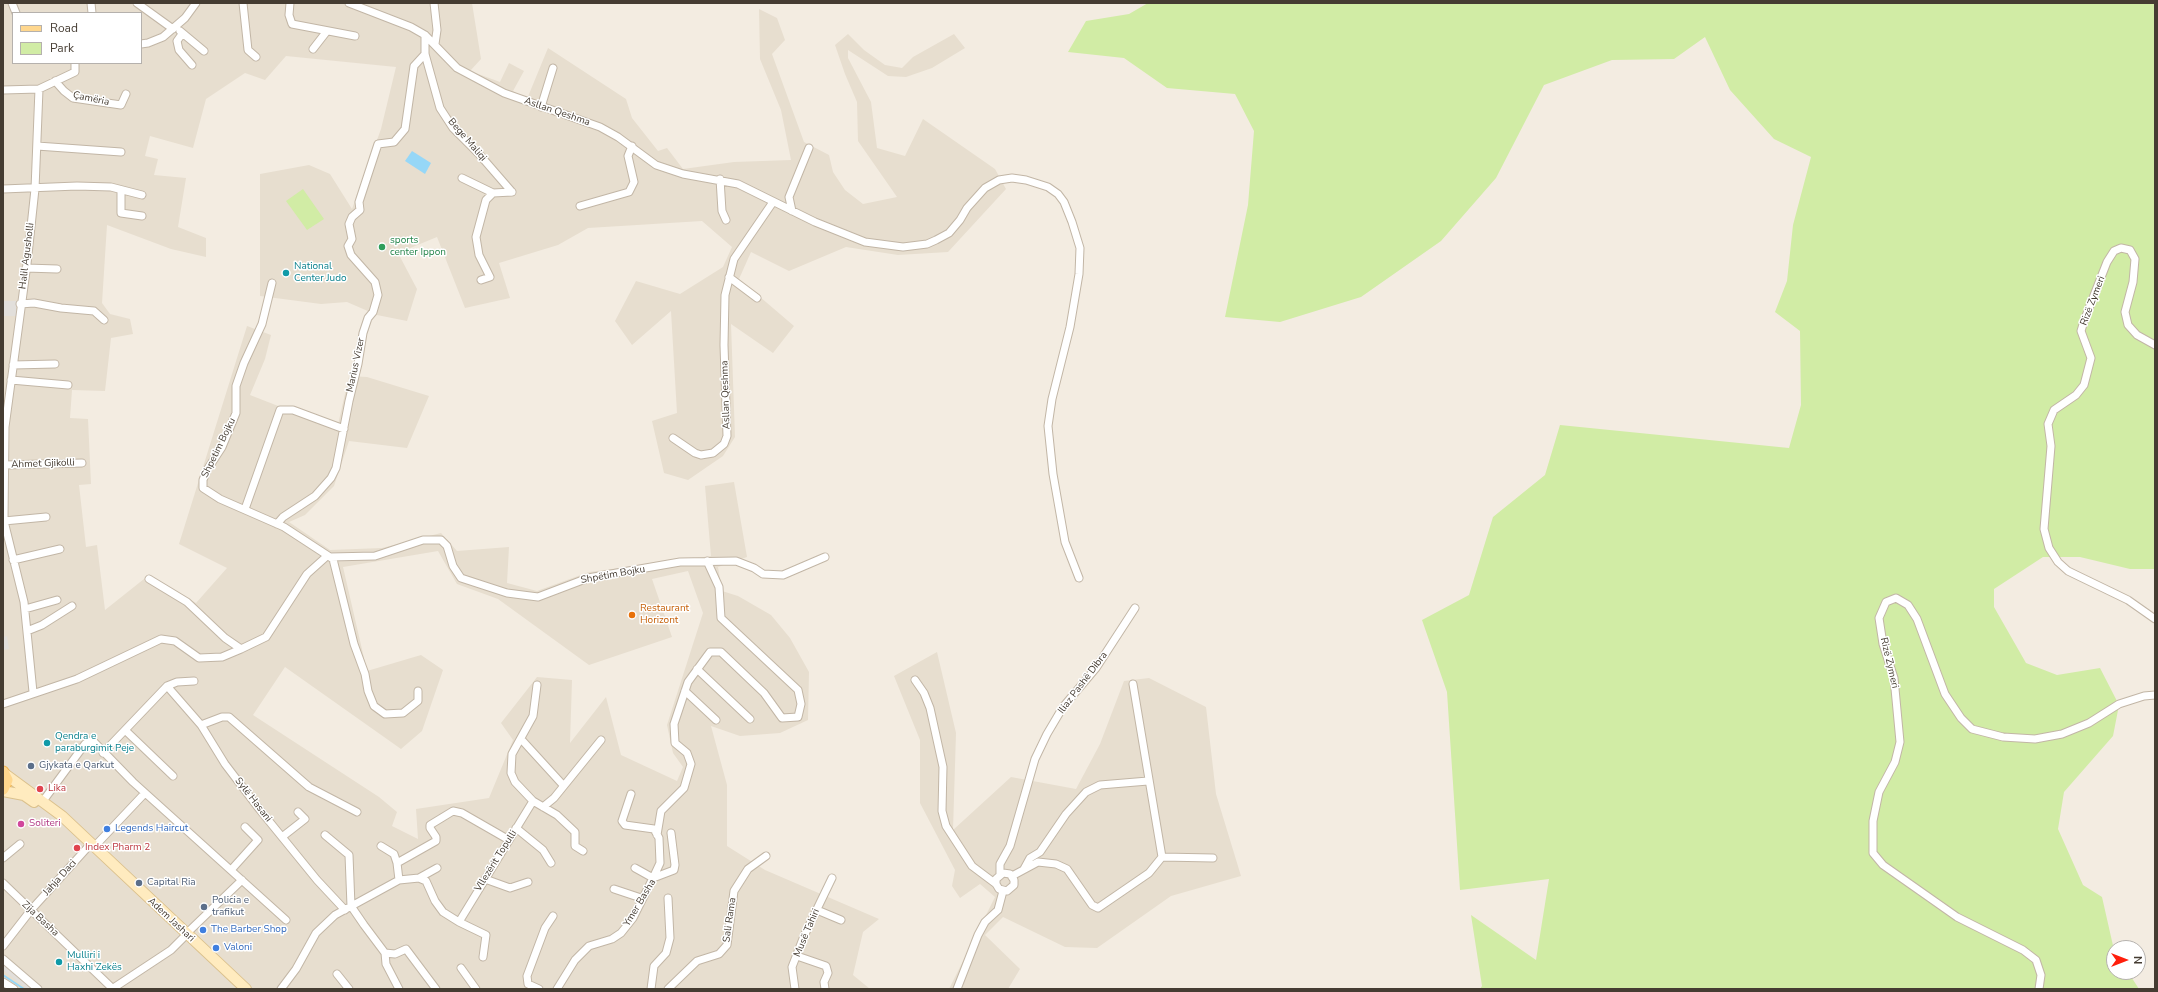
<!DOCTYPE html>
<meta charset="utf-8">
<style>
body{margin:0}
#map{position:relative;width:2158px;height:992px;overflow:hidden;background:#f3ece1;font-family:"Nunito Sans",sans-serif}
canvas{display:block}
.frame{position:absolute;inset:0;border:4px solid #453c32;pointer-events:none}
.legend{position:absolute;left:12px;top:12px;width:130px;height:52px;box-sizing:border-box;background:#fff;border:1px solid #b5b1ad;margin:0;padding:5px 7px;list-style:none;font-size:12px;color:#453c32}
.legend li{display:flex;align-items:center;gap:8px;height:20px}
.legend b{width:20px;border:1px solid #b5b1ad}
.north{position:absolute;left:2106px;top:940px;width:40px;height:40px;box-sizing:border-box;background:#fff;border:1px solid #b5b1ad;border-radius:50%;rotate:90deg;font-size:11px;font-weight:700;line-height:16px;text-align:center;color:#453c32}
.north::after{content:'';display:block;margin:auto;width:14px;height:18px;background:#ff1f0c;clip-path:polygon(50% 0,100% 100%,50% 72%,0 100%)}
</style>
<div id="map">
<canvas width="2158" height="992"></canvas>
<div class="frame"></div>
<ul class="legend">
<li><b style="height:5px;background:#ffd78e"></b>Road</li>
<li><b style="height:11px;background:#d1eca5"></b>Park</li>
</ul>
<div class="north">N</div>
</div>
<script>
const ctx = document.querySelector('canvas').getContext('2d');
ctx.lineJoin = 'round';
function fillPath(path, color) { ctx.fillStyle = color; ctx.fill(path, 'evenodd'); }
const poly = rows => new Path2D(rows.map(r => 'M' + r).join(''));
function strokePath(path, color, width, dash) { ctx.strokeStyle = color; ctx.lineWidth = width; ctx.lineCap = dash ? 'butt' : 'round'; ctx.setLineDash(dash || []); ctx.stroke(path); }
function label(font, color, halo, rows, align = 'center') {
  ctx.font = font + ' "Nunito Sans",sans-serif'; ctx.lineWidth = 3; ctx.setLineDash([]); ctx.textBaseline = 'middle'; ctx.strokeStyle = halo; ctx.fillStyle = color; for (const [text, x, y, turn = 0] of rows) {
    ctx.save(); ctx.translate(x, y); ctx.rotate((+turn || 0) * Math.PI / 180); ctx.textAlign = isNaN(turn) ? turn : align; if (halo) ctx.strokeText(text, 0, 0); ctx.fillText(text, 0, 0); ctx.restore();
  }
}
fillPath(poly([
 [3,3,472,3,481,59,470,71,500,82,509,63,524,71,513,91,527,99,548,48,626,99,632,118,658,151,667,148,683,169,734,162,791,160,781,110,760,59,759,9,777,18,785,40,772,54,804,142,829,155,833,172,845,190,863,204,897,197,858,141,857,102,845,74,835,45,848,34,864,50,885,65,902,68,913,57,954,34,965,48,932,68,906,77,888,76,848,50,848,58,871,102,877,148,905,156,923,119,995,169,1006,189,948,252,898,255,846,247,789,271,751,252,739,279,794,326,773,353,731,324,735,437,723,456,688,480,664,473,652,421,677,413,671,311,632,345,615,321,636,281,680,294,723,267,732,247,702,221,588,228,558,245,499,263,510,298,465,308,437,237,398,253,417,289,407,321,377,315,347,302,321,304,260,296,260,174,309,165,330,174,352,209,381,129,396,67,286,56,265,80,245,73,206,99,193,148,150,136,145,156,158,159,154,175,186,178,178,227,206,238,206,257,171,249,107,225,102,303,110,314,130,319,133,334,111,338,105,391,72,390,70,418,88,419,91,484,79,485,86,547,97,545,105,610,149,575,196,603,227,568,179,544,247,326,271,335,265,359,250,395,337,429,349,376,367,377,429,396,407,448,349,441,334,486,305,515,289,522,330,550,382,548,441,533,457,551,509,547,507,583,537,591,589,572,711,556,705,486,734,482,747,557,718,567,722,591,738,596,771,615,790,638,809,672,808,720,780,733,740,736,711,726,727,785,727,846,765,870,879,919,863,932,853,975,870,989,3,989],
 [13,13,141,13,141,63,13,63],
 [438,551,457,584,498,599,589,665,672,637,652,579,688,571,703,613,667,725,673,753,683,767,677,781,621,755,606,697,570,743,572,680,537,677,501,723,513,740,489,798,416,809,418,839,392,826,397,812,379,797,253,715,285,667,401,749,422,731,443,670,421,655,367,671,343,567],
 [937,652,956,733,953,830,1011,777,1076,789,1100,744,1124,681,1149,678,1206,707,1216,794,1241,876,1171,896,1097,948,1065,947,1003,917,985,935,1020,969,1008,989,949,989,995,897,980,884,960,898,952,886,955,870,920,803,920,740,894,676]
]), '#e7decf');
fillPath(poly([
 [1148,3,2155,3,2155,569,2130,569,2080,557,2043,557,1994,589,1994,607,2026,663,2057,675,2100,668,2119,705,2113,736,2064,792,2058,829,2083,885,2102,897,2114,950,2114,972,2128,972,2139,989,1480,989,1482,986,1471,915,1536,960,1549,879,1460,890,1447,692,1422,620,1469,595,1493,517,1545,475,1560,425,1789,448,1801,405,1800,331,1775,312,1787,281,1793,225,1811,157,1774,139,1730,90,1705,37,1674,59,1612,60,1544,85,1496,178,1441,241,1361,297,1280,322,1225,317,1248,205,1254,131,1235,94,1167,88,1124,58,1068,52,1086,21,1129,14],
 [303,189,324,219,307,230,286,201]
]), '#d1eca5');
fillPath(poly([
 [3,301,16,301,16,316,3,316],
 [7,636,9,649,3,650,3,637],
 [3,964,16,972,33,989,27,989,3,970]
]), '#e2dfdb');
fillPath(poly([
 [412,151,431,163,425,174,405,161]
]), '#96d7f7');
strokePath(poly([
 [3,975,24,989]
]), '#96d7f7', 2);
const street = poly([
 [12,3,16,13],
 [91,3,92,13],
 [137,3,173,29],
 [243,3,248,50,256,57],
 [290,3,289,15,292,24,355,36],
 [349,3,411,27,425,35,457,68,504,93,600,127,618,137,656,165,683,174,738,184,815,222,865,242,903,247,927,244,936,240,949,233,960,220,967,208,985,188,999,180,1012,178,1026,180,1048,187,1058,194,1064,202,1072,222,1080,248,1079,274,1070,327,1052,399,1048,426,1053,474,1065,542,1079,578],
 [434,3,437,30,435,44],
 [180,31,204,51],
 [182,34,177,41,179,50,192,65],
 [425,35,425,54,440,108,453,128,479,154,512,192],
 [141,44,148,43,163,37,185,18,196,3],
 [313,49,327,31],
 [55,81,64,91,73,98,121,105,126,94],
 [3,90,39,89,75,72,75,63],
 [541,107,553,68],
 [37,146,121,152],
 [462,178,493,193],
 [720,179,722,211,726,220],
 [3,189,77,186,111,187,142,195],
 [121,190,121,213,142,216],
 [580,206,629,192,634,182,628,156,632,146],
 [792,211,789,197,809,148],
 [26,268,57,269],
 [729,277,757,298],
 [481,280,490,277,479,255,476,237,486,200,493,193,512,192],
 [272,283,262,324,244,363,236,386,236,413,222,447,207,470,203,480,203,488,220,499,284,527,333,559,354,644,365,674,368,691,374,706,385,714,403,713,418,701,418,691],
 [20,304,34,303,61,308,94,311,104,320],
 [2155,345,2137,335,2128,325,2125,312,2133,282,2135,259,2130,250,2121,248,2114,251,2107,262,2084,321,2081,331,2091,358,2084,385,2076,395,2054,410,2048,424,2051,446,2044,529,2049,548,2058,562,2068,571,2128,600,2155,619],
 [13,365,55,364],
 [11,380,68,385],
 [673,438,695,453,701,455,713,453,724,444,727,436,724,345,725,295,734,259,773,202],
 [5,465,82,463],
 [245,509,280,410,293,410,344,429],
 [4,521,46,517],
 [277,524,283,517,315,496,331,478,336,468,349,401,358,364,363,333,368,318,373,312,378,295,375,282,351,255,348,246,352,239,349,224,352,217,360,210,359,202,378,144,394,142,405,129,414,66,425,54],
 [330,557,375,556,423,540,441,540,447,546,453,566,461,578,507,593,538,597,588,578,680,562,736,561,754,568,763,574,783,575,825,557],
 [13,560,60,549],
 [149,579,187,602,225,638,241,649],
 [25,609,57,600],
 [27,631,42,625,72,606],
 [697,669,750,719],
 [915,680,924,693,930,708,943,767,942,811,946,826,972,866,996,884,999,889,1007,891,1014,885,1014,880,1010,874,1003,873,996,879,996,884],
 [1133,684,1162,857,1213,858],
 [537,685,533,716,512,754,511,773,515,782,533,801,557,815,575,832,575,846,583,851],
 [167,686,201,725,225,764,260,810,317,880,345,910],
 [685,691,716,720],
 [33,692,24,602,4,521,5,427,27,264,35,189,39,89],
 [3,704,77,679,161,639,175,641,199,658,222,657,241,649,266,637,307,574,327,556],
 [201,725,222,717,229,717,309,787,357,812],
 [125,730,173,776],
 [521,739,563,785],
 [103,753,167,686,177,682,194,681],
 [631,794,622,821,625,825,654,829,659,838,660,863,653,878,635,868],
 [43,801,85,744,90,741,94,742,133,782,286,920],
 [543,807,554,798,601,740],
 [516,828,543,850,551,863],
 [325,835,349,855,351,906,364,925,385,953,395,954,406,949,436,989],
 [657,835,661,811,684,788,691,764,687,753,675,743,674,724,688,682,710,652,721,652,764,693,782,718,798,717,801,704,798,690,721,618,719,587,707,561],
 [282,837,305,819,298,812],
 [381,846,394,854,397,863],
 [94,847,145,793],
 [3,858,20,844],
 [1024,869,1030,858,1040,852,1066,814,1086,792,1100,785,1148,781],
 [231,870,258,840,245,827],
 [1000,874,1000,864,1010,846,1035,759,1047,734,1063,707,1096,668,1135,608],
 [1012,876,1038,862,1056,864,1067,869,1092,905,1098,908,1149,873,1162,857],
 [419,878,437,868],
 [485,879,510,888,528,882],
 [399,880,397,863,436,841,436,837,430,828,430,825,453,811,462,813,509,840],
 [3,883,112,988],
 [614,889,641,898],
 [817,910,841,920],
 [459,922,533,801],
 [186,934,242,880],
 [3,946,31,910,87,848],
 [385,953,386,964,399,989],
 [797,956,826,966,828,973,824,982,825,989],
 [3,959,38,989],
 [461,968,476,989],
 [337,974,349,989],
 [3,982,14,989],
 [112,989,171,950,183,938],
 [281,989,296,969,316,933,335,915,399,880,419,878,426,881,435,901,443,912,459,922,486,935,483,957],
 [539,989,528,984,527,976,545,928,553,916],
 [557,989,575,960,589,946,612,939,621,933,633,918,653,878,674,870,675,865,671,833],
 [651,989,654,966,666,953,670,938,668,898],
 [668,989,697,961,719,954,727,945,734,891,748,869,766,856],
 [795,989,792,967,804,936,832,878],
 [957,989,978,935,985,922,998,910,1003,891],
 [2039,989,2041,975,2036,960,2023,950,1957,917,1883,865,1873,853,1873,821,1879,792,1895,762,1900,742,1894,678,1883,644,1879,618,1886,602,1896,598,1908,605,1917,619,1945,694,1961,718,1972,729,2003,737,2035,739,2062,734,2089,723,2119,704,2144,696,2155,695]
]);
const secondary = poly([
 [5,774,62,816,246,989],
 [3,791,24,795,34,802]
]);
const primary = poly([
 [3,772,7,780,3,789]
]);
strokePath(street, '#c2b6a6', 9);
strokePath(secondary, '#dbc18d', 12);
strokePath(primary, '#f0b552', 13);
strokePath(street, '#fff', 7);
strokePath(secondary, '#ffebbf', 10);
strokePath(primary, '#ffd78e', 11);
for (const [x, y, r, color] of [
 [382,247,4,"#2e9e5b"],
 [286,273,4,"#0f9aa8"],
 [632,615,4,"#e8710a"],
 [47,743,4,"#0f9aa8"],
 [31,766,4,"#5c6f8a"],
 [40,789,4,"#e0444e"],
 [21,824,4,"#d1479c"],
 [107,829,4,"#3f7fe0"],
 [77,848,4,"#e0444e"],
 [139,883,4,"#5c6f8a"],
 [204,907,4,"#5c6f8a"],
 [203,930,4,"#3f7fe0"],
 [216,948,4,"#3f7fe0"],
 [59,962,4,"#0f9aa8"]
]) { const dot = new Path2D(); dot.arc(x, y, r, 0, 2 * Math.PI); ctx.fillStyle = color; ctx.fill(dot); strokePath(dot, '#fff', 1.5); }
label('10px', '#453c32', '#fff', [
 ["Çamëria",91,99,12],
 ["Asllan Qeshma",557,112,19],
 ["Bege Maliqi",467,140,49],
 ["Halil Agusholli",27,256,-83],
 ["Rizë Zymeri",2093,301,-69],
 ["Marius Vizer",356,365,-78],
 ["Asllan Qeshma",726,395,-92],
 ["Shpetim Bojku",219,448,-64],
 ["Ahmet Gjikolli",43,464,-2],
 ["Shpëtim Bojku",613,575,-10],
 ["Rizë Zymeri",1889,663,77],
 ["Iliaz Pashë Dibra",1083,683,-53],
 ["Sylë Hasani",253,800,52],
 ["Vllezërit Topulli",496,861,-58],
 ["Jahja Daci",60,878,-48],
 ["Ymer Basha",640,903,-59],
 ["Zija Basha",40,919,43],
 ["Adem Jashari",171,920,43],
 ["Sali Rama",730,920,-82],
 ["Musë Tahiri",807,933,-67]
]);
label('10px', '#27864d', '#fff', [
 ["sports",390,241],
 ["center Ippon",390,253]
], 'left');
label('10px', '#0d838f', '#fff', [
 ["National",294,267],
 ["Center Judo",294,279],
 ["Qendra e",55,737],
 ["paraburgimit Peje",55,749],
 ["Mulliri i",67,956],
 ["Haxhi Zekës",67,968]
], 'left');
label('10px', '#c56008', '#fff', [
 ["Restaurant",640,609],
 ["Horizont",640,621]
], 'left');
label('10px', '#4e5e75', '#fff', [
 ["Gjykata e Qarkut",39,766],
 ["Capital Ria",147,883],
 ["Policia e",212,901],
 ["trafikut",212,913]
], 'left');
label('10px', '#be3a42', '#fff', [
 ["Lika",48,789],
 ["Index Pharm 2",85,848]
], 'left');
label('10px', '#b23c85', '#fff', [
 ["Soliteri",29,824]
], 'left');
label('10px', '#366cbe', '#fff', [
 ["Legends Haircut",115,829],
 ["The Barber Shop",211,930],
 ["Valoni",224,948]
], 'left');
</script>
